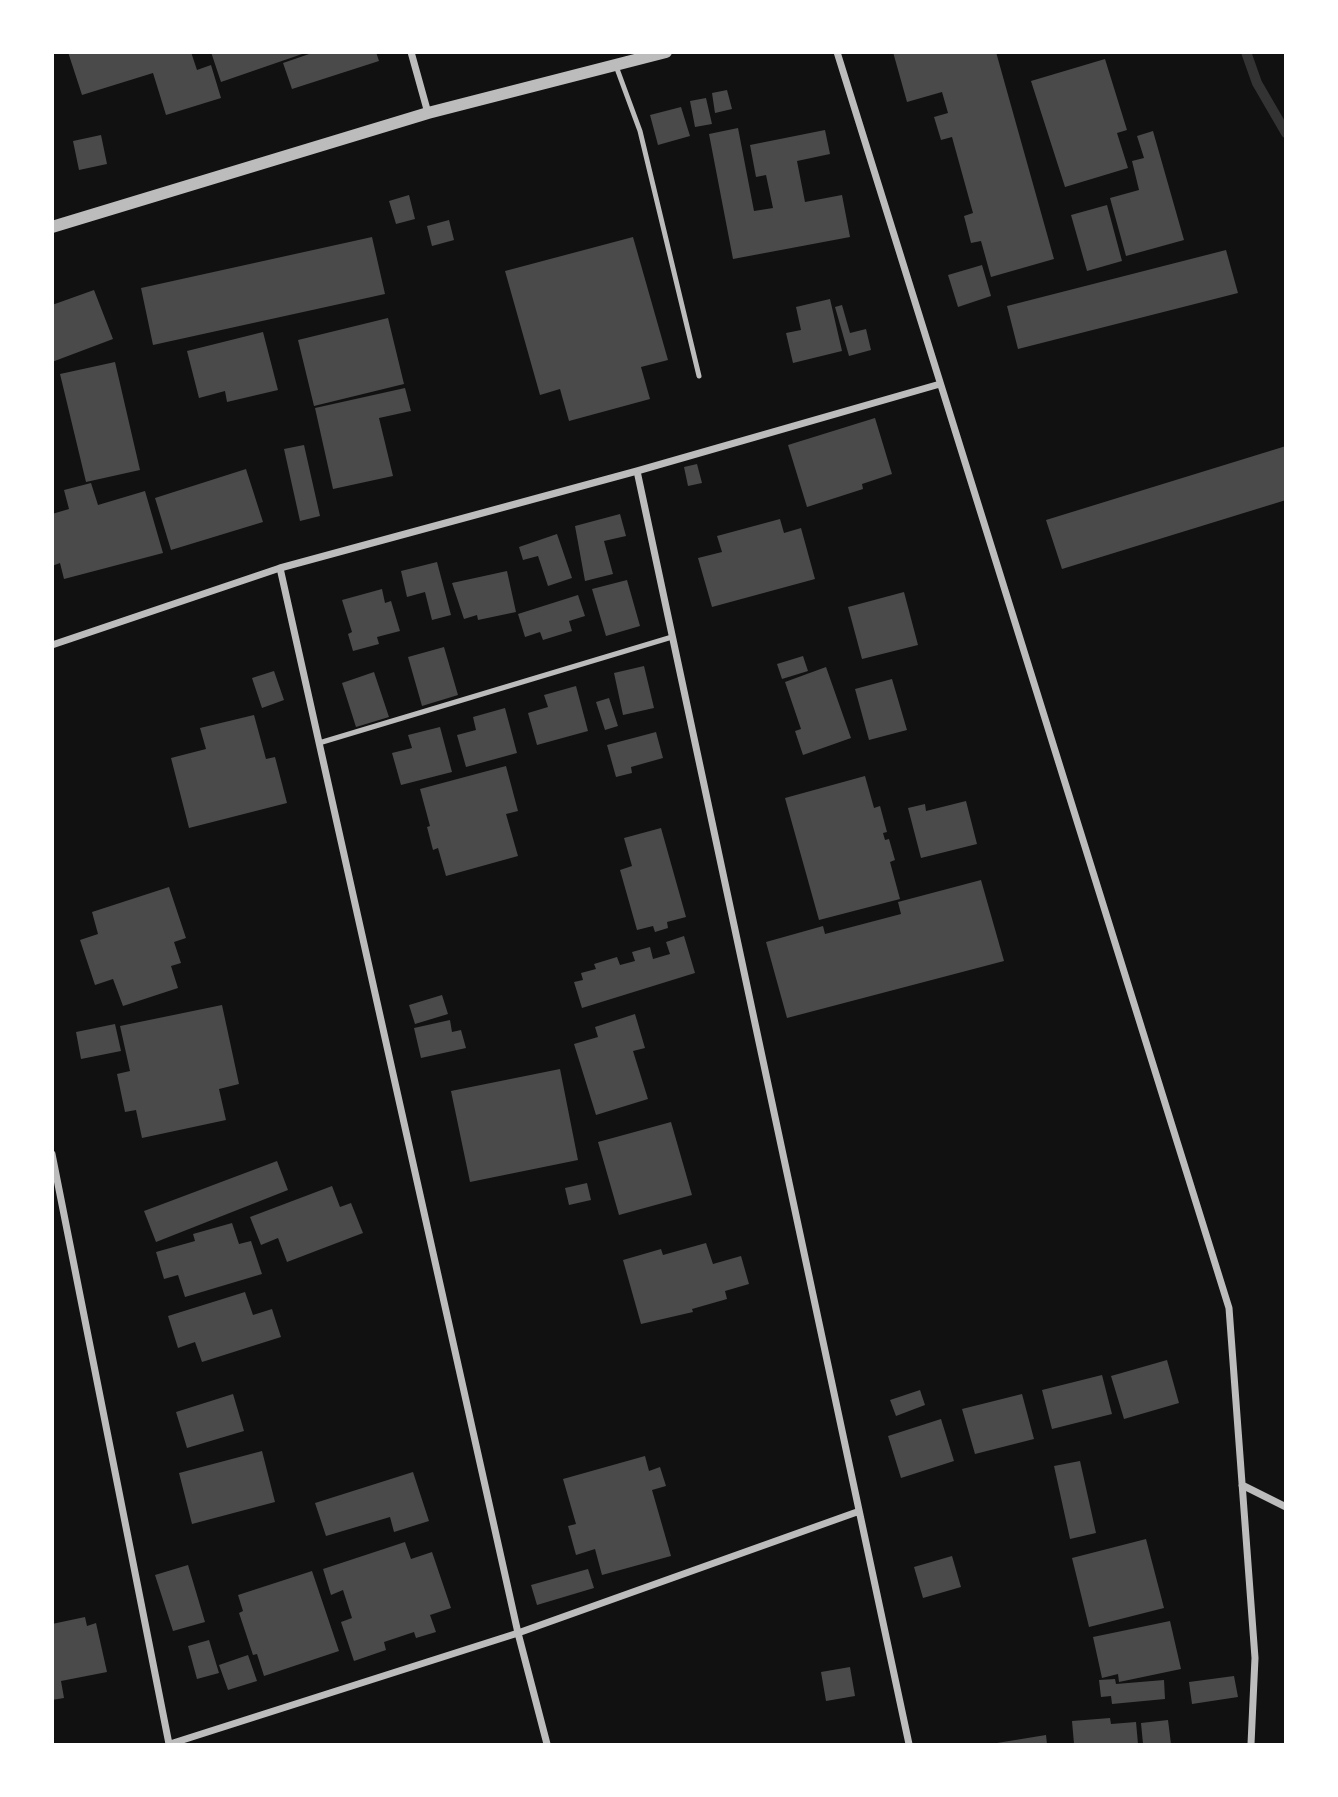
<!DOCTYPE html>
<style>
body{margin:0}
#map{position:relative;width:1338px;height:1797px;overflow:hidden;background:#111;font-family:"IBM Plex Sans",sans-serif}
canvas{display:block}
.frame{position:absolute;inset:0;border:54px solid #fff;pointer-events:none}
</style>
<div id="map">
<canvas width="1338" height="1797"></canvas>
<div class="frame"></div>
</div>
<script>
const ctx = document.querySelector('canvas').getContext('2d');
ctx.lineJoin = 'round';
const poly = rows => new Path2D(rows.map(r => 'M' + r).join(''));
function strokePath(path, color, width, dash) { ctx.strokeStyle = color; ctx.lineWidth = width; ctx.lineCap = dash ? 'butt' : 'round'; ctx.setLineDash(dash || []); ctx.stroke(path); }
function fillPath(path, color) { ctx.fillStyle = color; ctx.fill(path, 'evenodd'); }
strokePath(poly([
 [1246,52,1257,83,1286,133]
]), '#333', 10);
fillPath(poly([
 [68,52,191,52,197,70,211,65,221,98,166,115,153,73,82,95],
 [211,52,305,52,305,53,221,82],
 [315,52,376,52,379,61,292,89,283,63],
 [893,52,996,52,1054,259,991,277,981,241,971,243,964,216,973,213,952,137,941,140,934,117,948,113,942,92,907,102],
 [1105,59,1127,130,1117,133,1128,168,1065,187,1031,81],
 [727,90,732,109,715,113,712,93],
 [706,98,712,124,695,127,690,101],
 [681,107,690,136,658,145,650,115],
 [738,128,754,211,773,208,766,175,756,177,750,145,825,130,830,154,797,161,805,202,842,195,850,237,733,259,709,134],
 [1153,131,1184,240,1126,256,1110,198,1139,190,1132,161,1144,158,1137,136],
 [101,135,107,164,79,170,73,141],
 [409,195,415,219,396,224,389,201],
 [1107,205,1122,261,1087,271,1071,215],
 [449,220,454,240,432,246,427,226],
 [372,237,385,294,153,345,141,288],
 [633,237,668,360,641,367,650,399,569,421,560,389,540,395,505,271],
 [1226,250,1238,293,1018,349,1007,306],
 [982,265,991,296,958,307,948,275],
 [94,290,113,339,52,362,52,305],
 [830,299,842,351,793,363,786,333,801,330,796,307],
 [842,305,850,333,866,329,871,350,849,356,835,307],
 [388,318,404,384,314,406,298,340],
 [263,332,278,390,227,402,225,391,199,398,187,351],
 [115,362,140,470,86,482,60,374],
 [405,388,411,411,379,418,393,476,333,489,315,408],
 [875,418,892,474,862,484,863,489,807,507,788,445],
 [304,445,320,516,300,521,284,449],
 [1286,446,1286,500,1062,569,1046,520],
 [697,464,702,483,688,486,684,467],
 [246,469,263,522,171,550,155,498],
 [91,483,98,505,145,491,163,553,64,579,60,563,52,566,52,514,69,509,64,490],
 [620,514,626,536,604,541,613,574,585,581,575,526],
 [780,519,784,533,801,528,815,579,712,607,698,558,722,552,717,536],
 [557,534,572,578,548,586,538,556,523,560,519,547],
 [437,562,451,615,432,620,425,592,407,597,401,571],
 [507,571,516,612,478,620,477,615,464,619,452,583],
 [627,580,640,626,606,636,592,589],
 [382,589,385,603,391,601,400,631,377,637,379,644,353,651,348,634,352,632,342,600],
 [904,592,918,645,862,659,848,607],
 [578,595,585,616,569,621,572,631,543,640,540,632,525,637,518,614],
 [444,647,458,695,422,706,408,657],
 [803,656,808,671,782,679,777,664],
 [644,666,654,708,623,715,614,673],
 [826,667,851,738,803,755,795,731,801,729,785,682],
 [274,671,284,700,262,708,252,678],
 [374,672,389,717,356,727,342,683],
 [892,679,907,730,869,740,855,689],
 [576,686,588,731,537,745,528,713,548,707,544,695],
 [609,698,618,726,605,730,596,702],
 [505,708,517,753,466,767,457,735,476,730,473,717],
 [254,715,266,759,275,757,287,803,189,828,171,758,206,749,200,728],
 [440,727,452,772,401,785,392,753,412,748,408,735],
 [656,732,663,758,631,767,632,773,616,777,607,745],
 [506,766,518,811,506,814,518,856,446,876,438,848,433,850,427,827,430,826,420,789],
 [865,776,874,808,880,806,887,832,883,833,885,840,889,839,895,860,890,862,900,899,819,920,785,798],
 [966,801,977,844,921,858,908,808,925,804,926,811],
 [661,828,686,917,667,922,668,928,655,932,653,926,637,930,620,870,632,866,624,838],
 [981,880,1004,961,787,1018,766,942,823,926,825,934,901,914,898,902],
 [169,887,186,938,174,942,181,963,171,966,178,988,123,1006,113,979,95,985,80,940,98,934,92,912],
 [684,936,695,973,582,1008,574,982,583,980,581,973,596,969,594,964,617,957,620,965,635,961,632,952,650,947,653,959,670,954,666,942],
 [442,995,448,1014,415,1024,409,1005],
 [222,1005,239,1084,219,1089,226,1120,142,1138,136,1110,125,1112,117,1074,130,1071,120,1026],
 [635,1014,645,1048,633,1051,648,1099,596,1115,574,1044,598,1037,595,1027],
 [450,1020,452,1032,461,1030,466,1048,421,1058,414,1028],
 [115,1024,121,1051,81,1059,76,1032],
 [560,1069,578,1160,470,1182,451,1091],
 [671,1122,692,1195,619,1215,598,1142],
 [277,1161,288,1190,156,1242,144,1211],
 [587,1183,591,1200,569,1205,565,1188],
 [332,1186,340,1207,351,1203,363,1233,287,1262,278,1238,261,1245,250,1217],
 [232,1223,239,1244,251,1241,262,1274,185,1297,178,1275,164,1279,156,1252,195,1241,193,1234],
 [706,1243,713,1264,741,1256,749,1284,725,1291,727,1299,692,1309,693,1312,641,1324,623,1260,661,1249,663,1255],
 [245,1292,253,1315,272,1309,281,1337,202,1362,195,1342,178,1348,168,1316],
 [1167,1360,1179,1403,1124,1419,1111,1376],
 [1102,1375,1112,1414,1052,1429,1042,1390],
 [920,1390,925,1405,896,1416,890,1400],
 [233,1394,244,1431,187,1448,176,1412],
 [1022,1394,1034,1439,975,1454,962,1409],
 [941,1419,954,1461,901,1478,888,1436],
 [262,1451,275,1502,192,1524,179,1473],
 [645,1456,649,1471,660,1467,666,1486,652,1490,671,1556,602,1575,595,1549,576,1555,568,1526,576,1524,563,1479],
 [1080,1461,1096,1533,1070,1539,1054,1466],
 [413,1472,429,1521,394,1532,390,1517,326,1536,315,1503],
 [1146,1539,1164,1608,1089,1627,1072,1558],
 [405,1542,411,1559,432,1552,451,1608,430,1615,436,1632,416,1638,414,1632,384,1642,386,1650,354,1661,341,1622,352,1618,343,1590,331,1595,323,1569],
 [952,1556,961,1587,923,1598,914,1567],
 [188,1565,205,1622,173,1631,155,1575],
 [588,1569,594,1588,537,1605,531,1585],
 [312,1571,339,1651,264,1676,257,1654,253,1655,239,1613,243,1611,238,1595],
 [85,1617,87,1626,96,1623,107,1672,61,1681,64,1698,52,1700,52,1624],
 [1170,1621,1181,1669,1119,1682,1118,1674,1102,1678,1093,1637],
 [209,1640,219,1673,197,1679,188,1646],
 [248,1655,257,1681,228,1690,219,1665],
 [850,1667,855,1696,826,1701,821,1672],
 [1234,1676,1238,1697,1192,1704,1189,1682],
 [1115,1679,1116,1684,1164,1680,1165,1699,1112,1704,1111,1696,1101,1697,1099,1680],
 [1110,1718,1111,1724,1136,1722,1138,1744,1074,1744,1072,1721],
 [1168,1720,1171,1744,1143,1744,1141,1723],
 [1046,1735,1047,1744,997,1744,997,1743]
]), '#4a4a4a');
strokePath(poly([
 [616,66,640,131,699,376],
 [319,743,672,637]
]), '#bcbcbc', 5);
strokePath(poly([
 [411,52,428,113],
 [837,52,1229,1308,1255,1658,1251,1744],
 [637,471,909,1744],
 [280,568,518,1633,547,1744],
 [52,645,280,568,637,471,940,384],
 [52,1154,169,1744],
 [1242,1485,1286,1507],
 [170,1744,518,1633,857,1512]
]), '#bcbcbc', 7);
strokePath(poly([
 [52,227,428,113,666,52]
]), '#bcbcbc', 12);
</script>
